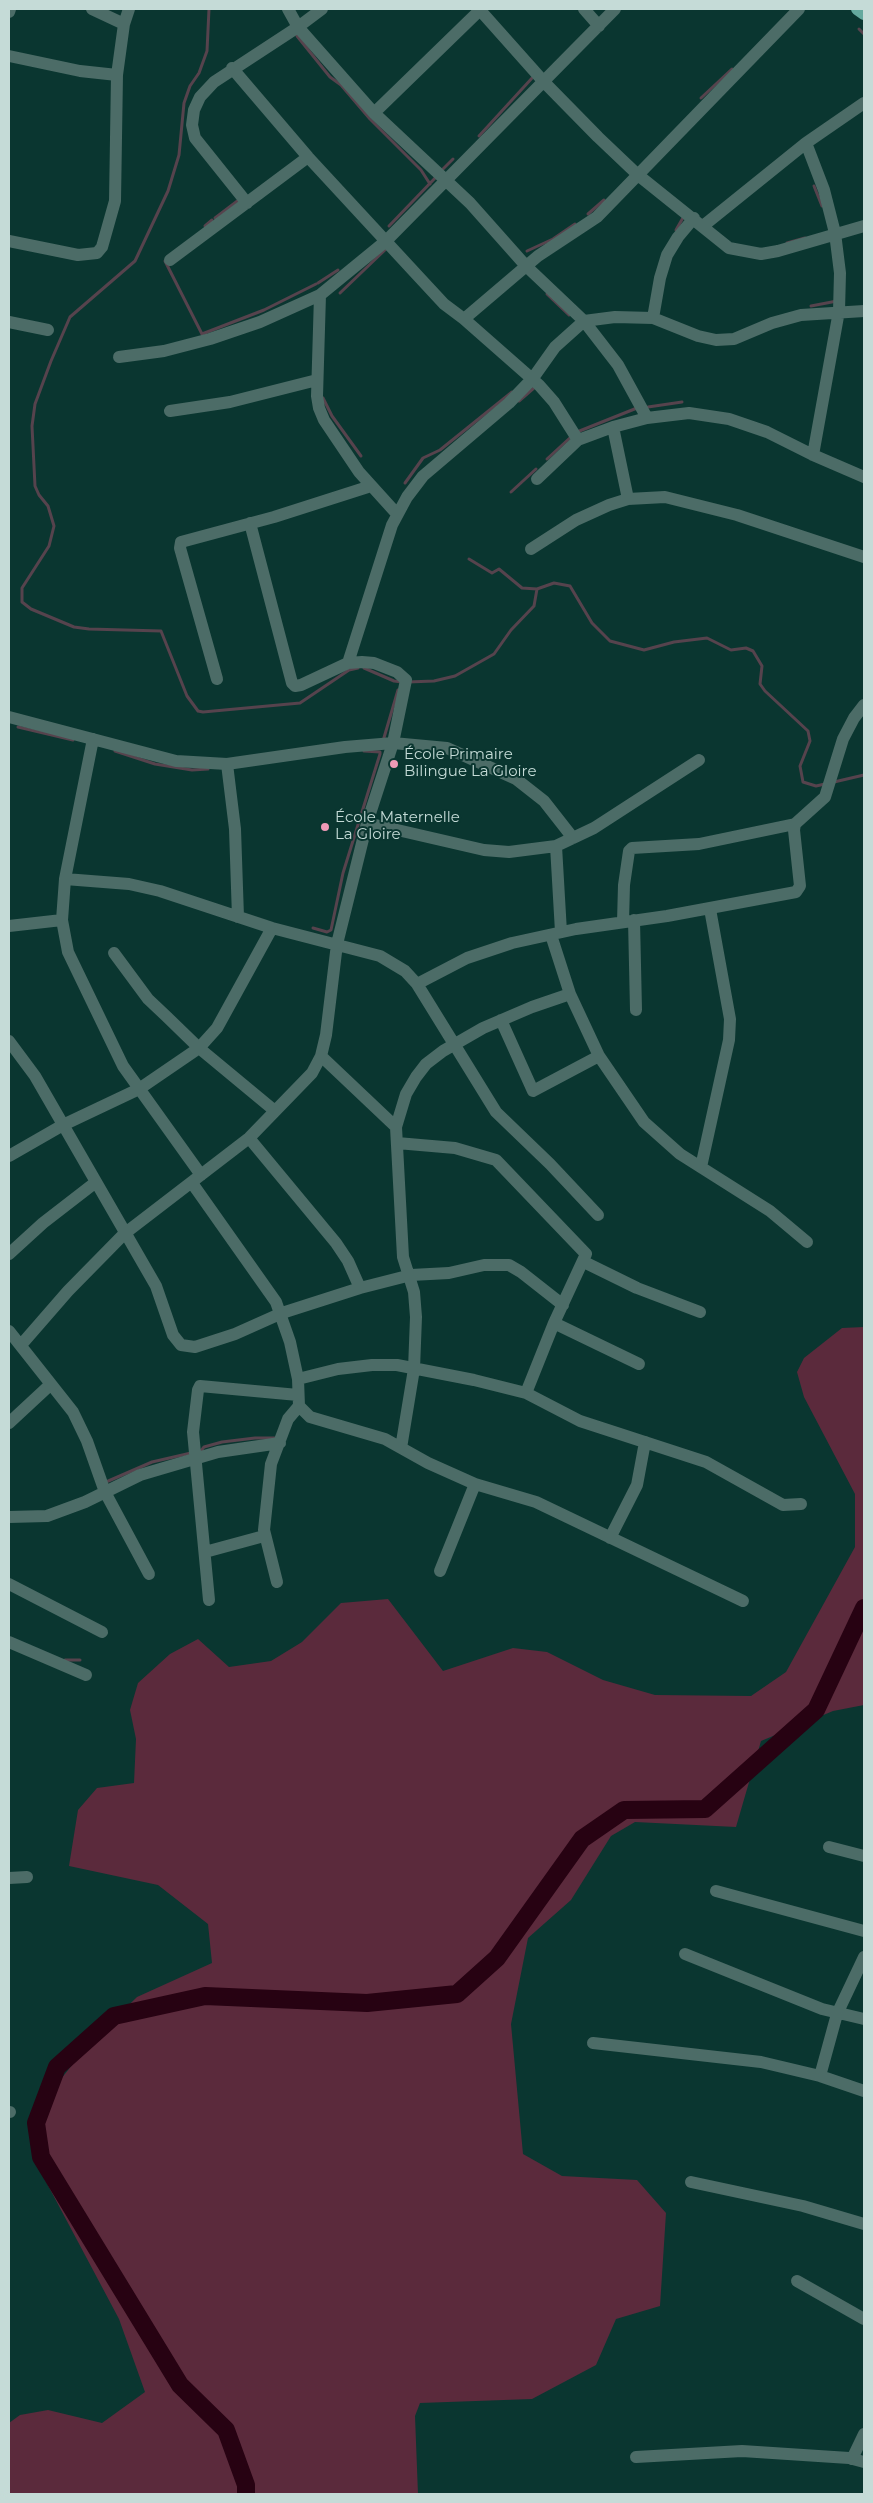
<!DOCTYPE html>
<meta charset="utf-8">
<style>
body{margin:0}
#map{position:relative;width:873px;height:2503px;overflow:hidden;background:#0a3630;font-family:Montserrat,sans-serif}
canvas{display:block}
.frame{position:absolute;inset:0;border:10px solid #c5dbd7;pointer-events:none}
</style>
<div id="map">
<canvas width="873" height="2503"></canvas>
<div class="frame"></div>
</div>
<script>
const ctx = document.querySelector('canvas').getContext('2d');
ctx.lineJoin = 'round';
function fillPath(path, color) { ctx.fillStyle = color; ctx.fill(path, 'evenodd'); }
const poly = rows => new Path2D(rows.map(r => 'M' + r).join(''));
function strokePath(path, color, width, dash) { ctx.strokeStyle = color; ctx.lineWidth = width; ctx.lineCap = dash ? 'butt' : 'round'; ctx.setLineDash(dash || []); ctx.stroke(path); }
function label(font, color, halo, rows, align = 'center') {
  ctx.font = font + ' Montserrat,sans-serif'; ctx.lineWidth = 4; ctx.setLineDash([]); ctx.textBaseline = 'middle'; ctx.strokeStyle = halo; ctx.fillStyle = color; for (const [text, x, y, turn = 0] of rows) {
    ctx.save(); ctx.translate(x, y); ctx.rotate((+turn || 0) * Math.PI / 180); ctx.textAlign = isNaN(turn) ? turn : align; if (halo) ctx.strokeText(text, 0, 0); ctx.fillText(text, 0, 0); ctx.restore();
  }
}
fillPath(poly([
 [864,1327,864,1705,833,1711,761,1741,736,1827,635,1822,611,1836,571,1900,528,1938,511,2024,523,2154,562,2176,637,2180,666,2213,660,2306,616,2319,596,2365,532,2399,420,2403,415,2416,418,2494,9,2494,9,2423,20,2415,48,2410,102,2423,145,2392,119,2319,35,2161,44,2100,89,2044,137,1997,212,1963,208,1924,158,1885,69,1866,78,1810,97,1788,134,1783,136,1739,130,1710,138,1683,170,1654,198,1639,229,1667,271,1661,302,1642,341,1603,388,1599,443,1671,513,1648,547,1652,603,1680,655,1695,751,1696,786,1672,855,1547,855,1494,804,1397,797,1372,804,1358,842,1328]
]), '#5b2a3c');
strokePath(poly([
 [209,9,207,51,199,73,190,86,184,103,179,155,168,191,135,261,70,317,51,361,35,404,32,426,35,486,39,495,48,506,54,526,49,546,22,588,22,602,31,609,74,627,89,629,161,631,187,696,198,711,203,712,300,703,349,670,358,668],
 [859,29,864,34],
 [297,36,330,77,341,85,370,119,421,170,430,184],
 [701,98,732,69],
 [479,136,533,77],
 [441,171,453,159],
 [814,186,822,206],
 [588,214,604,200],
 [215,218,240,199],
 [205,226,212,220],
 [389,226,437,176],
 [676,230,684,216],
 [787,243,805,238],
 [527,251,553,239,575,224],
 [165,261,204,338],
 [318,283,338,270],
 [340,293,387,248],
 [547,294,569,315],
 [811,306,837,301],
 [202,334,264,310,316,284],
 [323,398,332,416,361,456],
 [519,401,535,387],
 [648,407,682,402],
 [577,432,637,408],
 [547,459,572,436],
 [405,483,423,458,440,450,512,392],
 [511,492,536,469],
 [469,559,492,573,499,569,522,588,537,589,554,583,570,586,592,623,610,641,644,650,674,642,707,638,731,650,746,648,753,651,762,666,760,684,765,691,808,731,810,741,800,766,803,782,816,786,825,784],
 [364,668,394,681,402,682],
 [408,682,434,681,455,676,494,654,511,630,534,606,537,589],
 [18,727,73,740],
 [383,741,398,690],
 [115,751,155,764,192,770,208,769],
 [834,782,864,775],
 [313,928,327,932,331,930,343,873,380,754,380,752,364,751],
 [200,1452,204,1447,222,1442,255,1438,277,1438],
 [106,1482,152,1462,191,1453],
 [65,1660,80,1660]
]), '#56434d', 3);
strokePath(poly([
 [246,2494,246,2485,226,2430,180,2385,41,2157,36,2123,57,2067,114,2016,205,1996,367,2003,457,1994,497,1958,582,1839,624,1810,705,1809,816,1710,864,1608]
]), '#270212', 18);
strokePath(poly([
 [92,9,124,24],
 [288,9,298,27,374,113,470,203,526,266,584,321,618,365,647,418],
 [479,9,544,82,598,137,638,175,729,248,761,254,778,251,864,226],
 [584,9,599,26],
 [9,12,10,9],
 [9,56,80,71,117,75],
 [232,68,308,157,418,276,444,304,464,319,538,256,597,217,799,9],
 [374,113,480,10],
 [806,143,824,190,835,233,840,273,839,311,813,455],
 [247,203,195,138,192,125,194,110,200,97,214,82,298,27,322,9],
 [703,226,806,143,864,103],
 [9,241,78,255,97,253,102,247,115,201,117,75,124,24,129,9],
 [170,260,308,157],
 [320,295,317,396,319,408,324,420,359,472,397,514],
 [653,318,660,278,667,255,678,237,694,218],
 [464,319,539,385,554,402,578,440],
 [9,322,48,330],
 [119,357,164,351,210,339,260,322,320,295,386,241,615,9],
 [170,411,230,402,317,380],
 [613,427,628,499],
 [537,479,578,440,613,427,647,418,689,413,729,419,767,432,813,455,864,477],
 [531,549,576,520,609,505,628,499,665,497,737,515,864,557],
 [348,663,392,525,407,497,423,476,509,403,533,378,555,347,584,321,615,317,653,318,698,336,716,340,734,339,772,323,801,315,864,311],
 [217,679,180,548,181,542,274,517,371,486],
 [9,717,176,761,227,764,345,747,393,743,447,748,516,779,544,801,573,838],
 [93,739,65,879,62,920,68,952,123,1066,201,1175],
 [227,764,235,829,238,917],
 [367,823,484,850,509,852,556,846,594,828,699,760],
 [556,846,561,932],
 [65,879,129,884,160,891,272,928,380,956,405,971,417,984,496,1112,550,1164,598,1215],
 [634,920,636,1010],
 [623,922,624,885,629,851,632,848,699,844,795,824],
 [9,926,62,920],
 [551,935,570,994,599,1056,644,1122,680,1154,770,1211,807,1242],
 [114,953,148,999,166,1016,199,1048,275,1111],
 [417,984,467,958,512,943,576,929,667,916,796,892,800,886,794,830,795,824,825,797,843,739,854,718,864,705],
 [501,1020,533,1091,599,1056],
 [9,1041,35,1076,156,1286,173,1335,181,1345,195,1347,235,1334,282,1313,360,1288,411,1275,449,1273,484,1265,509,1265,521,1272,563,1305],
 [321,1056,396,1127,403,1257,414,1292,416,1317,414,1369,401,1448],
 [396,1127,406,1094,416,1077,426,1064,443,1051,483,1028,532,1007,570,994],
 [249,1138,336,1243,348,1261,360,1288],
 [397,1143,455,1148,496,1160,586,1254,554,1323,526,1393],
 [9,1156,63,1125,139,1089,199,1048,217,1028,272,928],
 [701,1167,729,1040,730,1019,710,909],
 [192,1183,276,1302,290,1342,298,1379,299,1406,288,1419,271,1464,264,1530,277,1582],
 [9,1254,43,1223,96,1182],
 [584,1262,637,1288,700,1312],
 [554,1323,639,1364],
 [9,1331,73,1412,87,1441,105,1492,149,1574],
 [21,1345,68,1291,124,1234,249,1138,312,1073,321,1056,326,1035,337,944,367,823,393,743,406,680,397,672,374,663,362,662,348,663,301,685,295,686,292,683,250,523],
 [298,1379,338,1369,372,1365,397,1365,474,1380,526,1393,580,1421,706,1462,783,1505,801,1504],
 [299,1406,310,1417,385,1439,428,1463,475,1484,536,1502,743,1601],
 [9,1423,51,1384],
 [9,1517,47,1516,85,1502,140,1475,218,1452,280,1443],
 [610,1538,637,1485,645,1442],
 [205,1552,264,1536],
 [440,1571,475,1484],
 [9,1584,102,1632],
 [209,1600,193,1432,198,1390,200,1386,298,1395],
 [9,1642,86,1675],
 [829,1847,864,1856],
 [9,1878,27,1877],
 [716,1891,864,1931],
 [685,1954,822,2009,864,2019],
 [593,2043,761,2062,820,2076,864,2091],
 [820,2076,837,2014,864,1957],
 [9,2112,10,2112],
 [691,2182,803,2206,864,2224],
 [797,2281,864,2319],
 [636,2457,742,2451,849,2458,864,2462],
 [852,2459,864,2434]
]), '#4c6c67', 12);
strokePath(poly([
 [857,9,864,14]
]), '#64a99e', 12);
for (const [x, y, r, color] of [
 [394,764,5,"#f09ab7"],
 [325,827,5,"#f09ab7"]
]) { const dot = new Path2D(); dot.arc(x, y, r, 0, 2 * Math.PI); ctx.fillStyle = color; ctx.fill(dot); strokePath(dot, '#0a3630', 2); }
label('15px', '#c5dbd7', '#0a3630', [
 ["École Primaire",404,755],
 ["Bilingue La Gloire",404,772],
 ["École Maternelle",335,818],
 ["La Gloire",335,835]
], 'left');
</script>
